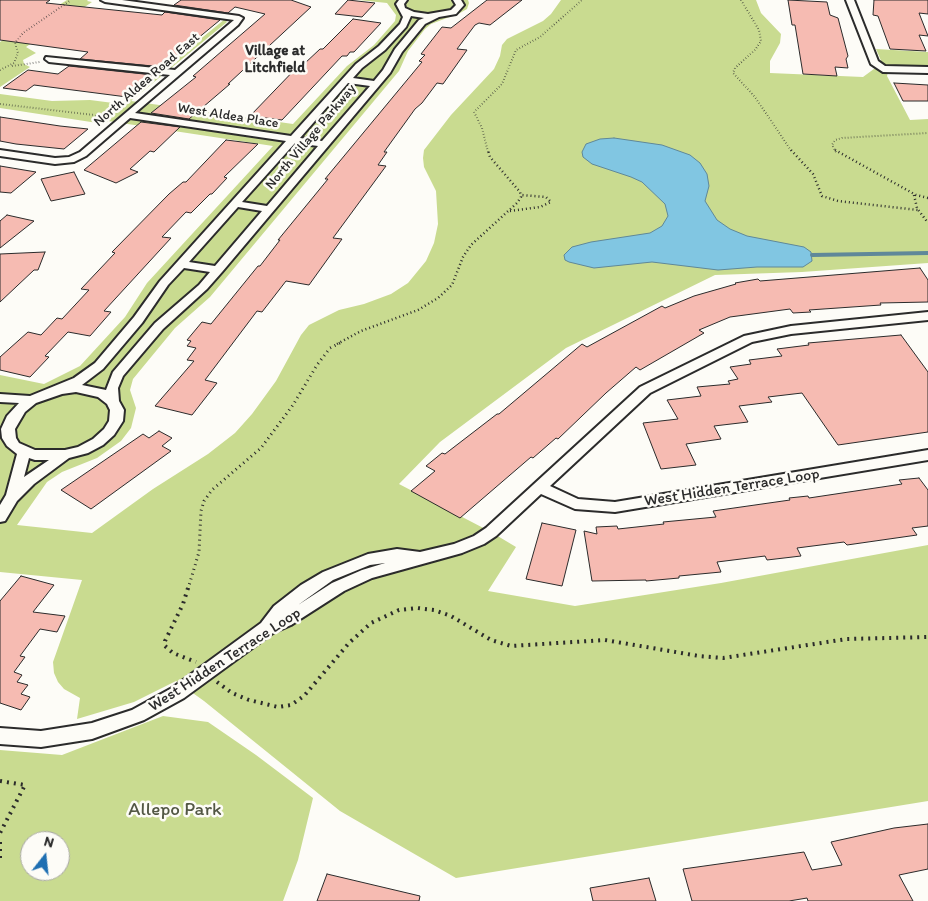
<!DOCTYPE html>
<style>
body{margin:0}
#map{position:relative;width:928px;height:901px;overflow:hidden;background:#fdfcf7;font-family:Itim,sans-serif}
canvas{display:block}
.north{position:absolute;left:20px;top:831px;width:50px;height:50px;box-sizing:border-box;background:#fdfcf7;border:1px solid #a9a8a5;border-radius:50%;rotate:16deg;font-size:14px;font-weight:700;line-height:20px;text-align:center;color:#2b2b2b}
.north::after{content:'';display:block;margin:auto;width:18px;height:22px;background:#1f6fb2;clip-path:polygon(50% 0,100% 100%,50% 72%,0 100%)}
</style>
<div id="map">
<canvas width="928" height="901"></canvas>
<div class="north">N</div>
</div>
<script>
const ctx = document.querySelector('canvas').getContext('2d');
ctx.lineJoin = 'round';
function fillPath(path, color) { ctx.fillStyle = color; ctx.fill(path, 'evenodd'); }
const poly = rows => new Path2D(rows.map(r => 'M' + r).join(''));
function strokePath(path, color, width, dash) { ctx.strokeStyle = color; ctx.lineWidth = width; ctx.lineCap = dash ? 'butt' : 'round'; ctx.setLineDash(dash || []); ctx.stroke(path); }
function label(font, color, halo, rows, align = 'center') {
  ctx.font = font + ' Itim,sans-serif'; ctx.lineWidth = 5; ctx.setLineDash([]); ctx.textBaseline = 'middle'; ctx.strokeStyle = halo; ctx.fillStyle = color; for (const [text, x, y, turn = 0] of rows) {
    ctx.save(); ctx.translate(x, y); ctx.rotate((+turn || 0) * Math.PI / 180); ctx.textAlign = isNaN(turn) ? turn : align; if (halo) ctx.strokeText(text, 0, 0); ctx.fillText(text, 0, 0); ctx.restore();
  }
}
fillPath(poly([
 [67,0,88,0,87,1,92,2,26,47,36,53,23,60,24,64,30,67,0,87,0,42],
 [359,0,468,0,469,3,467,9,460,13,431,24,425,29,408,51,399,71,210,297,175,328,133,379,130,390,136,408,131,428,121,441,97,458,62,472,47,482,17,525,92,533,153,489,208,454,235,433,252,414,276,381,301,335,309,325,339,310,364,304,391,294,408,283,426,261,434,243,438,224,436,191,424,167,423,158,424,150,451,115,494,69,500,56,502,45,507,39,543,21,551,14,561,0,756,0,761,13,781,34,780,43,770,61,770,73,863,77,882,63,876,49,928,52,928,66,890,65,887,76,910,120,928,119,928,263,802,272,715,275,566,348,440,442,399,484,491,532,516,547,488,591,575,606,721,583,928,545,928,801,456,878,340,811,204,701,176,681,134,702,77,719,80,698,64,689,58,682,54,673,53,662,82,580,0,572,0,375,44,384,80,366,125,317,147,283,273,146,108,121,104,124,0,108,0,94,52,101,90,100,121,104,225,19,227,22,131,101,293,124,347,66,374,45,395,21,396,15,387,3],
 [163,716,208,722,256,755,313,798,298,860,283,901,0,901,0,750,62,755],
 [30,841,60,841,60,871,30,871]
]), '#c9db90');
const water = poly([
 [614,138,662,145,690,155,700,163,707,174,709,186,705,201,717,220,730,229,747,236,804,247,811,252,812,261,803,267,757,267,718,270,652,262,594,268,569,262,565,260,564,255,572,247,591,242,650,233,662,226,668,216,665,204,642,182,631,177,592,164,583,157,582,152,586,144,600,139,614,138]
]);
fillPath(water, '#81c6e2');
strokePath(water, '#5f8899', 1);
strokePath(poly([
 [812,255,928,253]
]), '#5f8899', 4);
const building = poly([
 [0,0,50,0,46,3,162,15,165,12,220,20,163,67,80,59,88,52,0,40,0,0],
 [181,0,291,0,311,7,228,84,230,84,189,119,151,113,196,77,193,76,265,14,235,7,228,13,174,5,181,0],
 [348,0,375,3,362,17,335,14,348,0],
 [487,0,522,0,490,25,479,23,475,25,457,49,467,50,443,84,437,83,422,103,415,109,384,152,387,152,378,165,386,166,333,238,342,239,309,285,286,281,262,312,257,311,205,380,217,383,192,415,155,406,194,361,187,360,196,348,187,346,191,341,187,340,202,322,211,324,258,266,260,266,280,240,278,240,328,179,325,179,422,62,419,61,425,55,421,54,442,27,451,28,487,0],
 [788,0,827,2,830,15,838,18,848,56,846,59,848,68,835,67,837,76,803,74,795,25,792,25,788,0],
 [874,0,928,0,928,14,919,13,928,36,919,35,926,51,890,49,878,16,873,15,874,0],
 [353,19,381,23,354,52,350,52,347,56,342,56,282,120,250,116,301,63,304,64,320,49,323,49,353,19],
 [69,66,153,75,127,97,34,85,26,91,3,88,28,70,58,74,69,66],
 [894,83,928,85,928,101,903,101,894,83],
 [0,117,60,126,88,129,64,149,16,144,0,141,0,117],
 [141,122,180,127,154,152,150,151,130,169,138,172,116,183,84,170,141,122],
 [226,140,258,144,224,177,227,178,212,194,210,194,191,213,186,212,162,237,171,238,104,311,111,312,90,336,68,332,45,356,49,357,30,377,0,370,0,357,28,332,41,335,57,318,62,319,89,290,81,289,115,253,112,252,169,194,183,182,186,182,226,140],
 [0,166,36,172,11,193,0,192,0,166],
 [74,172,85,194,51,201,41,179,74,172],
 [7,215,34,221,0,248,0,221,7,215],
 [45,252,38,270,34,270,0,302,0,254,45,252],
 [920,268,928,280,928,302,880,303,881,305,809,310,811,312,793,313,790,309,730,317,699,330,704,333,640,370,636,367,606,393,558,439,556,438,533,458,531,457,460,518,411,491,435,471,426,466,442,453,445,454,497,414,499,414,582,344,587,347,662,306,665,308,694,296,736,284,735,283,758,279,760,281,920,268],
 [901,335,928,372,928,432,838,445,802,393,768,397,772,402,739,406,748,422,714,426,721,439,686,444,696,465,661,469,643,423,678,419,667,400,701,396,697,387,730,384,728,381,738,379,730,367,751,364,749,360,782,356,777,349,809,345,808,343,901,335],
 [159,431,172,438,162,446,171,451,91,509,61,490,143,434,149,438,159,431],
 [919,478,928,490,928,526,912,528,917,535,847,545,844,542,797,548,801,556,767,560,765,556,717,562,721,572,679,576,679,578,646,581,646,580,592,581,584,531,597,534,596,527,617,526,618,529,664,524,663,522,716,517,713,511,790,500,789,498,808,496,809,498,902,484,899,480,919,478],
 [542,523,576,530,562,586,526,579,542,523],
 [21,576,54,585,33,612,65,616,57,632,40,629,20,656,25,657,14,672,22,675,17,682,28,685,21,694,30,697,21,710,0,703,0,601,21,576],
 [928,824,928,869,899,875,913,901,808,901,807,898,789,901,692,901,683,869,804,852,812,870,842,865,831,842,894,828,928,824],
 [327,874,420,896,419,901,317,901,327,874],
 [649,878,656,901,593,901,590,888,649,878]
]);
fillPath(building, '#f6bbb2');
strokePath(building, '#2b2b2b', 1);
const street = poly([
 [101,0,122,0,239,16,243,18,238,25,135,113,291,136,356,64,379,46,400,24,403,17,396,4,399,0,407,0,404,4,405,8,414,12,428,14,451,10,456,5,453,0,461,0,464,5,456,14,439,17,425,24,402,52,390,73,222,272,207,289,163,329,123,376,118,388,119,401,124,410,123,421,114,435,103,445,88,453,69,458,34,484,17,501,5,521,0,522,0,505,6,495,17,454,7,446,2,438,1,429,7,416,19,403,0,402,0,394,30,396,74,378,95,363,134,317,160,281,286,141,130,118,86,156,74,162,55,164,0,156,0,150,55,158,69,157,80,152,170,75,49,62,45,59,46,57,175,70,234,20,105,2,101,0],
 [411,16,424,18,419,20,395,49,383,70,374,81,353,78,362,68,385,50,406,27,411,16],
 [348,83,370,86,322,141,300,138,348,83],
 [295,143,318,146,267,206,242,202,295,143],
 [238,207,262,211,215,266,189,262,238,207],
 [184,268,210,272,199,285,155,323,113,372,106,390,82,385,103,369,142,323,168,285,184,268],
 [76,392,98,397,107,404,110,410,109,421,104,429,93,439,78,447,65,450,35,450,19,443,16,438,15,429,25,412,36,403,62,394,76,392],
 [29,458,35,460,49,460,24,477,29,458],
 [846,0,854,0,878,61,885,66,928,67,928,73,883,72,871,64,846,0],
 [928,312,928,320,791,334,752,342,650,393,550,486,578,499,615,502,928,450,928,460,615,512,575,509,541,494,496,536,484,544,462,553,372,578,344,591,291,625,273,633,184,698,144,720,92,739,41,747,0,744,0,728,41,731,92,723,132,710,172,688,261,623,274,606,301,585,323,572,368,554,397,549,420,552,454,544,474,536,486,528,640,387,744,336,791,326,928,312],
 [385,563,362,570,332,583,298,605,333,580,370,565,385,563]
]);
strokePath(street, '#2b2b2b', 4);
strokePath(poly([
 [741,0,759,30,761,41,755,50,735,68,733,73,755,97,792,152],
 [12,66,40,62],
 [0,70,14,63,18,53,15,43,23,33,71,0],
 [0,104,94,115,104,121],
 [488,152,482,128,474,112,502,84,516,50,540,37,582,0],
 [836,152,832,145,835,140,842,138,928,133]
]), '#2b2b2b', 2, [0.5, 2.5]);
strokePath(poly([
 [791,150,813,174,822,196,838,201,918,210],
 [835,150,916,195,928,198],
 [914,195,917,208,928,223],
 [510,211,540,207,551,202,546,197,521,195],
 [337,344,361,331,418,310,438,298,452,285,463,257,471,245,517,203,521,197,520,192,490,157,488,150]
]), '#2b2b2b', 2.5, [1, 3]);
strokePath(poly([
 [188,589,199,552,201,511,204,501,212,490,261,448,293,405,317,365,330,348,340,343]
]), '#2b2b2b', 3, [1, 4]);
strokePath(poly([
 [188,588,183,604,165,641,165,646,173,653,196,662],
 [217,682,232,693,249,700,278,707,291,705,304,696,349,643,371,623,399,610,417,608,434,610,451,616,491,640,511,646,605,640,699,656,723,658,847,639,928,637],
 [0,781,25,785,0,833],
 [0,842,0,859]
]), '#2b2b2b', 4, [2, 5]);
fillPath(street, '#fdfcf7');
label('14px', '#2b2b2b', '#fdfcf7', [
 ["North Aldea Road East",147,80,-41],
 ["West Aldea Place",228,116,9],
 ["North Village Parkway",311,137,-50]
]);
label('bold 15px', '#2b2b2b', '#fdfcf7', [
 ["Village at",275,51],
 ["Litchfield",275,68]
]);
label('16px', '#2b2b2b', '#fdfcf7', [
 ["West Hidden Terrace Loop",732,488,-9],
 ["West Hidden Terrace Loop",225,660,-33]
]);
label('19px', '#525744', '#fdfcf7', [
 ["Allepo Park",175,810]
]);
</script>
